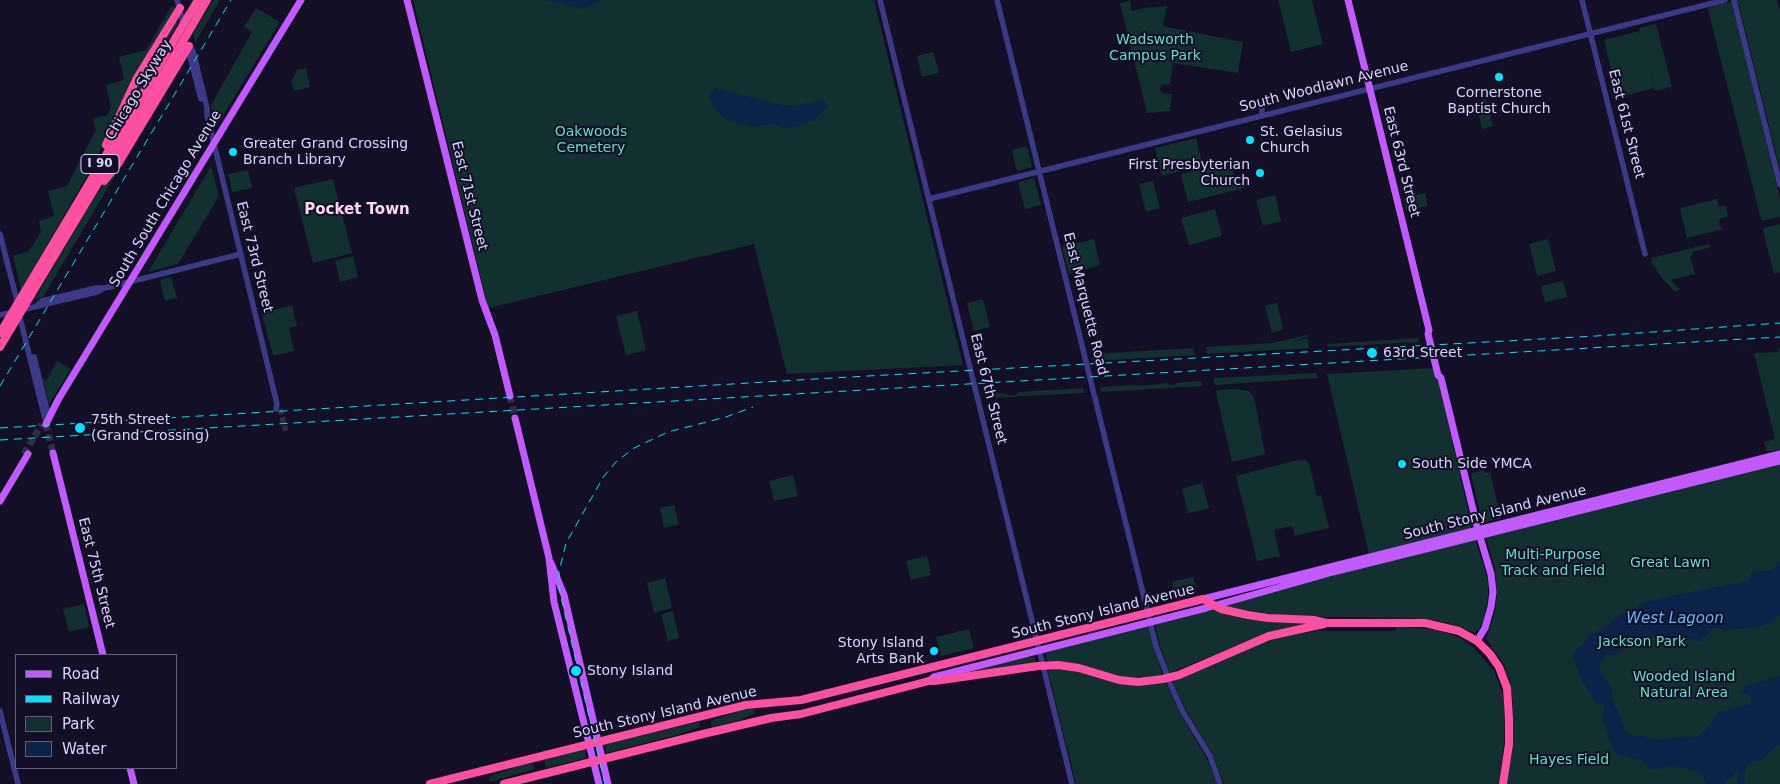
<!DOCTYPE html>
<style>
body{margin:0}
#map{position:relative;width:1780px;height:784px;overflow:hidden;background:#130f26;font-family:"DejaVu Sans",sans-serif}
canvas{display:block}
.legend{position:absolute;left:15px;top:654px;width:162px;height:115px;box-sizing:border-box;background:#130f26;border:1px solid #625e7d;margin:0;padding:6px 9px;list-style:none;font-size:15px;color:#d9d4ff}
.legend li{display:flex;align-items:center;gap:10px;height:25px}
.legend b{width:25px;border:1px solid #625e7d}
</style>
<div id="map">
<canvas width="1780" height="784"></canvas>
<ul class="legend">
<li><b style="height:6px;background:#c25bff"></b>Road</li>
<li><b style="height:6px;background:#00e5ff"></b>Railway</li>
<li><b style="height:14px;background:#12302f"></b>Park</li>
<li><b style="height:14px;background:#0c2248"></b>Water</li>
</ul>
</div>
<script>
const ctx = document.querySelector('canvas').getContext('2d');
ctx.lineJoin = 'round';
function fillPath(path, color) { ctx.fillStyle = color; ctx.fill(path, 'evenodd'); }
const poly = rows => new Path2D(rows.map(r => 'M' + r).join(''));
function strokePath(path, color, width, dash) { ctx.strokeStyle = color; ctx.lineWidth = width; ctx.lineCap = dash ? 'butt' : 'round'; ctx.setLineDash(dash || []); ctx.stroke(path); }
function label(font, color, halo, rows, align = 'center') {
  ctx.font = font + ' "DejaVu Sans",sans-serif'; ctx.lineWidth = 4; ctx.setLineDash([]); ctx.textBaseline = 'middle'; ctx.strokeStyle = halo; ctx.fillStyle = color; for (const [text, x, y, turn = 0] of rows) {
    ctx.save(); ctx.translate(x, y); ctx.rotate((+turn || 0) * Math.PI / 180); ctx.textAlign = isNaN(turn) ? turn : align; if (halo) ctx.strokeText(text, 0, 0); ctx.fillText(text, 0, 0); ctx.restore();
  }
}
fillPath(poly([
 [213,0,220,0,195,43,193,34],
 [413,0,874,0,963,365,787,374,754,244,488,308],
 [1278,0,1312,0,1323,44,1291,52],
 [1739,0,1777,0,1780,11,1780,170,1739,5,1737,2],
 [1130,1,1132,11,1144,8,1167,6,1163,26,1243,42,1238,73,1173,63,1170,84,1162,85,1160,89,1163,94,1172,94,1170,111,1147,113,1120,3],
 [1731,2,1733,2,1780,199,1780,217,1763,221,1761,219,1708,9,1710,7],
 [174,6,175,11,88,174,21,290,13,256,29,251,41,232,39,221,54,216,48,191,67,186,96,130,93,119,107,115,111,107,106,85,124,80,119,57,146,50,171,7],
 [256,8,280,22,216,127,211,105,252,32,244,27],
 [177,20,178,24,126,111,124,110,130,96],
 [1656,24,1672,87,1655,91,1648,62,1654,88,1618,98,1604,40,1640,31,1639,28],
 [933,52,939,73,922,77,917,56],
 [185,58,43,297,37,299,35,298,93,200,108,179],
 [306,68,310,87,294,91,291,81,298,69],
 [1486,99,1493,126,1482,129,1476,101],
 [1196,138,1203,165,1162,176,1155,148],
 [1027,146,1032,167,1017,171,1012,150],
 [1238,160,1240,169,1233,171,1237,186,1244,184,1244,188,1188,202,1181,174],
 [211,166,219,196,178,264,148,272],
 [248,170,252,188,232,192,228,174],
 [1034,178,1041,205,1025,209,1018,182],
 [333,179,352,253,313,263,294,188],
 [1153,181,1160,208,1146,212,1139,184],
 [1425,193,1428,206,1406,210,1404,198],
 [1275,195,1281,221,1263,226,1256,200],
 [1717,199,1719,207,1726,206,1728,216,1719,219,1720,227,1722,227,1723,229,1687,238,1680,208],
 [1215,209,1222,236,1189,245,1181,218],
 [1780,224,1780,272,1774,274,1763,230,1764,228],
 [1094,239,1100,265,1069,274,1062,247],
 [1548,239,1556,271,1537,276,1529,244],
 [1709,244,1710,247,1693,252,1693,255,1690,256,1695,274,1671,280,1680,290,1675,292,1661,277,1652,263,1651,258],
 [353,256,358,277,340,282,335,261],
 [171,277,177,298,165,301,160,280],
 [1563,281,1567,297,1545,302,1541,286],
 [983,299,990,327,974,331,967,303],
 [1277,303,1283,329,1272,333,1265,306],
 [292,305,297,326,289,328,294,351,273,356,262,313],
 [637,311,646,350,626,355,616,316],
 [1307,335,1307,337,1290,342,1308,338,1309,348,1207,354,1206,347,1273,343],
 [1418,338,1419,342,1328,347,1327,344],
 [1193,348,1195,355,1093,361,1091,354],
 [1778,348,1780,348,1780,451,1778,452,1777,450,1767,452,1764,442,1775,439,1754,353,1779,352],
 [57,361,71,369,49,404,43,379,44,377,46,382],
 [1435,368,1472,526,1467,530,1465,529,1369,554,1327,374],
 [1316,373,1317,378,1218,385,1215,385,1213,378],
 [1201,381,1202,386,1101,392,1100,387,1136,385,1138,386,1168,383,1170,385,1175,385,1176,383],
 [1083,388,1084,393,990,398,987,394,1006,393,1009,396,1016,395,1018,392],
 [1236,389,1249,391,1254,397,1265,454,1232,462,1216,392,1217,390],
 [1297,460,1298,461,1305,460,1309,463,1317,496,1321,495,1329,528,1295,536,1292,526,1274,530,1280,556,1257,561,1236,476],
 [1780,464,1780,784,1507,784,1513,734,1513,704,1510,682,1503,663,1486,639,1495,612,1497,593,1495,569,1486,538],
 [1484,470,1485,473,1490,472,1501,518,1483,523,1471,475,1472,473],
 [793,475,798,496,774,501,769,481],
 [1202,483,1209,508,1188,513,1182,489],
 [674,505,679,524,664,528,660,508],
 [1475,540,1485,569,1488,583,1488,597,1484,618,1479,630,1474,633,1459,626,1435,620,1404,618,1284,616,1223,606,1325,576],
 [927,556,931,575,911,580,906,561],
 [1193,577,1197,594,1176,599,1172,582],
 [665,578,672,608,654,613,647,583],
 [84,604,89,627,69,632,63,609],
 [1208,609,1234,615,1314,624,1286,628,1266,633,1170,673,1168,670,1160,646,1155,624],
 [673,611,679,638,668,641,661,614],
 [1148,626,1162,674,1160,676,1133,678,1122,677,1075,664,1047,661,1045,651],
 [1396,626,1436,630,1461,638,1474,648,1494,671,1503,694,1505,715,1504,743,1499,784,1224,784,1213,755,1185,708,1174,685,1174,680,1257,644,1277,637,1317,631,1395,631],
 [969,629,974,648,941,656,936,637],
 [1026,657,1035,657,1035,663,967,673,966,671],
 [1050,668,1080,671,1122,684,1166,683,1181,715,1207,759,1217,784,1076,784,1048,671],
 [754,709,755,713,740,720,712,727,711,721,740,710],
 [699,722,700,727,676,735,606,753,605,744],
 [585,749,586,758,546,768,544,760],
 [533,763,535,769,490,782,489,777,518,766]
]), '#12302f');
fillPath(poly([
 [546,0,602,0,582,9],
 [715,88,783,105,793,106,818,101,824,101,828,106,827,109,814,120,794,127,784,128,771,124,752,127,733,122,723,117,709,100,709,92],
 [1780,561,1780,614,1771,623,1762,626,1727,630,1714,628,1709,634,1698,642,1689,638,1673,645,1668,644,1658,636,1653,637,1646,635,1637,638,1620,651,1613,655,1607,655,1601,663,1599,670,1612,688,1612,701,1619,713,1624,730,1634,736,1643,736,1656,740,1690,736,1696,738,1708,727,1717,713,1732,708,1747,705,1751,703,1751,697,1750,695,1741,692,1743,687,1780,676,1780,745,1776,746,1763,759,1749,764,1746,767,1744,777,1745,784,1737,784,1738,772,1736,771,1731,779,1727,780,1724,784,1706,784,1703,774,1691,769,1667,766,1662,769,1652,769,1640,760,1617,754,1613,750,1603,718,1604,707,1602,704,1596,703,1582,680,1573,657,1574,651,1582,645,1591,633,1599,631,1623,613,1631,612,1644,603,1661,598,1743,582,1749,580,1751,574,1755,572,1770,570,1775,568]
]), '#0c2248');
strokePath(poly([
 [280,409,286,432]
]), '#312d47', 5.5, [5.5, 3]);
strokePath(poly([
 [510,396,515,418],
 [46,424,53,453],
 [24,454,42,424]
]), '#312d47', 7, [7, 3.5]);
strokePath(poly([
 [177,0,184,26],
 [880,0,1072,784],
 [997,0,1156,646,1171,686,1183,712,1210,756,1220,784],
 [1582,0,1645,254],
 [1734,0,1780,185],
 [189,46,193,51,207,108,207,115,277,404,276,409],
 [189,48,189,53,201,99],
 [1258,102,1262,109,1262,115],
 [929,199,1725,0],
 [0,234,18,305],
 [36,306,42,301,96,288,105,288,241,254],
 [19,314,45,419],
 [0,315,97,292,104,288],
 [34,357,48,414],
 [0,711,18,784]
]), '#3d3a85', 5.5);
strokePath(poly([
 [407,0,482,300,495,335,510,396],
 [1348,0,1429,330,1428,334,1438,375,1441,378,1478,530,1491,574,1493,592,1491,607,1485,628,1477,641],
 [515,418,549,558,554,602,599,784],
 [46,424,58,400,301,0],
 [53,453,103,655],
 [0,501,28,454],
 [551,563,564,595,608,784],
 [1203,599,1780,454],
 [929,681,934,677,1206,608,1333,572,1780,461],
 [130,768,134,784]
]), '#c25bff', 7);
strokePath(poly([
 [189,15,198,0],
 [192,26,207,0],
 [106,145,137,78,180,8],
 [104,181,118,164,189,46],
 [25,291,176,37],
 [31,295,179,48],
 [430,784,746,705,801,700,1203,599,1221,609,1248,615,1268,618,1314,620,1326,623,1425,623,1459,631,1477,641,1490,654,1499,667,1507,688,1509,718,1509,744,1503,784],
 [504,784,703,734,771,718,801,714,929,681,935,681,1038,666,1058,665,1079,668,1119,680,1138,682,1163,679,1179,675,1269,636,1324,624]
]), '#ff4fa3', 8);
strokePath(poly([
 [0,386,231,0],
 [0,428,832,378,1596,336,1780,323],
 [0,440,1780,337],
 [605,784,560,593,559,572,566,543,604,476,616,462,634,448,668,432,726,417,753,407]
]), '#00e5ff', 1, [8, 6]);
strokePath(poly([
 [176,37,189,15],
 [179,48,192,26],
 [0,333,25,291],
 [0,347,31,295]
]), '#ff4fa3', 8);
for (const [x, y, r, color] of [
 [1499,77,5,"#00e5ff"],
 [1250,140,5,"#00e5ff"],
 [233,152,5,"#00e5ff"],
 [1260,173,5,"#00e5ff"],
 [1372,353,6,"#00e5ff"],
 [80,428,6,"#00e5ff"],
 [1402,464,5,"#00e5ff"],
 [934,651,5,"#00e5ff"],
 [576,671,6,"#00e5ff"]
]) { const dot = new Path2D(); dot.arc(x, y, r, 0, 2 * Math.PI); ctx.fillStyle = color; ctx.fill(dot); strokePath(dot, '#130f26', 2); }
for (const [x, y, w] of [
 [100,164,38]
]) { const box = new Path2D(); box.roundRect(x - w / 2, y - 9.5, w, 19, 4); ctx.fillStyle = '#130f26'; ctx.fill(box); strokePath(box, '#d9d4ff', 1); }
label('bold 12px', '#d9d4ff', null, [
 ["I 90",100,164]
]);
label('14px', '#5fe0c0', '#130f26', [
 ["Wadsworth",1155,40],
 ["Campus Park",1155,56],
 ["Oakwoods",591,132],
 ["Cemetery",591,148],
 ["Multi-Purpose",1553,555],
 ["Track and Field",1553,571],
 ["Great Lawn",1670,563],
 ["Jackson Park",1642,642],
 ["Wooded Island",1684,677],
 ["Natural Area",1684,693],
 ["Hayes Field",1569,760]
]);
label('14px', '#d9d4ff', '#130f26', [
 ["South Woodlawn Avenue",1324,87,-14],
 ["Chicago Skyway",139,90,-59],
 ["East 61st Street",1626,124,76],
 ["East 63rd Street",1401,162,76],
 ["East 71st Street",469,196,76],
 ["South South Chicago Avenue",166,199,-59],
 ["East 73rd Street",254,257,76],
 ["East Marquette Road",1085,304,76],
 ["East 67th Street",988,389,76],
 ["South Stony Island Avenue",1495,513,-14],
 ["East 75th Street",96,573,76],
 ["South Stony Island Avenue",1103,612,-14],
 ["South Stony Island Avenue",665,713,-13]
]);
label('14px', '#d9d4ff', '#130f26', [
 ["Cornerstone",1499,93,"center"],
 ["Baptist Church",1499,109,"center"],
 ["St. Gelasius",1260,132],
 ["Church",1260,148],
 ["Greater Grand Crossing",243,144],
 ["Branch Library",243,160],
 ["First Presbyterian",1250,165,"right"],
 ["Church",1250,181,"right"],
 ["63rd Street",1383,353],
 ["75th Street",91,420],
 ["(Grand Crossing)",91,436],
 ["South Side YMCA",1412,464],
 ["Stony Island",924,643,"right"],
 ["Arts Bank",924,659,"right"],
 ["Stony Island",587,671]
], 'left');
label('bold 15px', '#ffd6f0', '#130f26', [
 ["Pocket Town",357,210]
]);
label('italic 15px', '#62b6ff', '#130f26', [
 ["West Lagoon",1675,619]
]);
</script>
